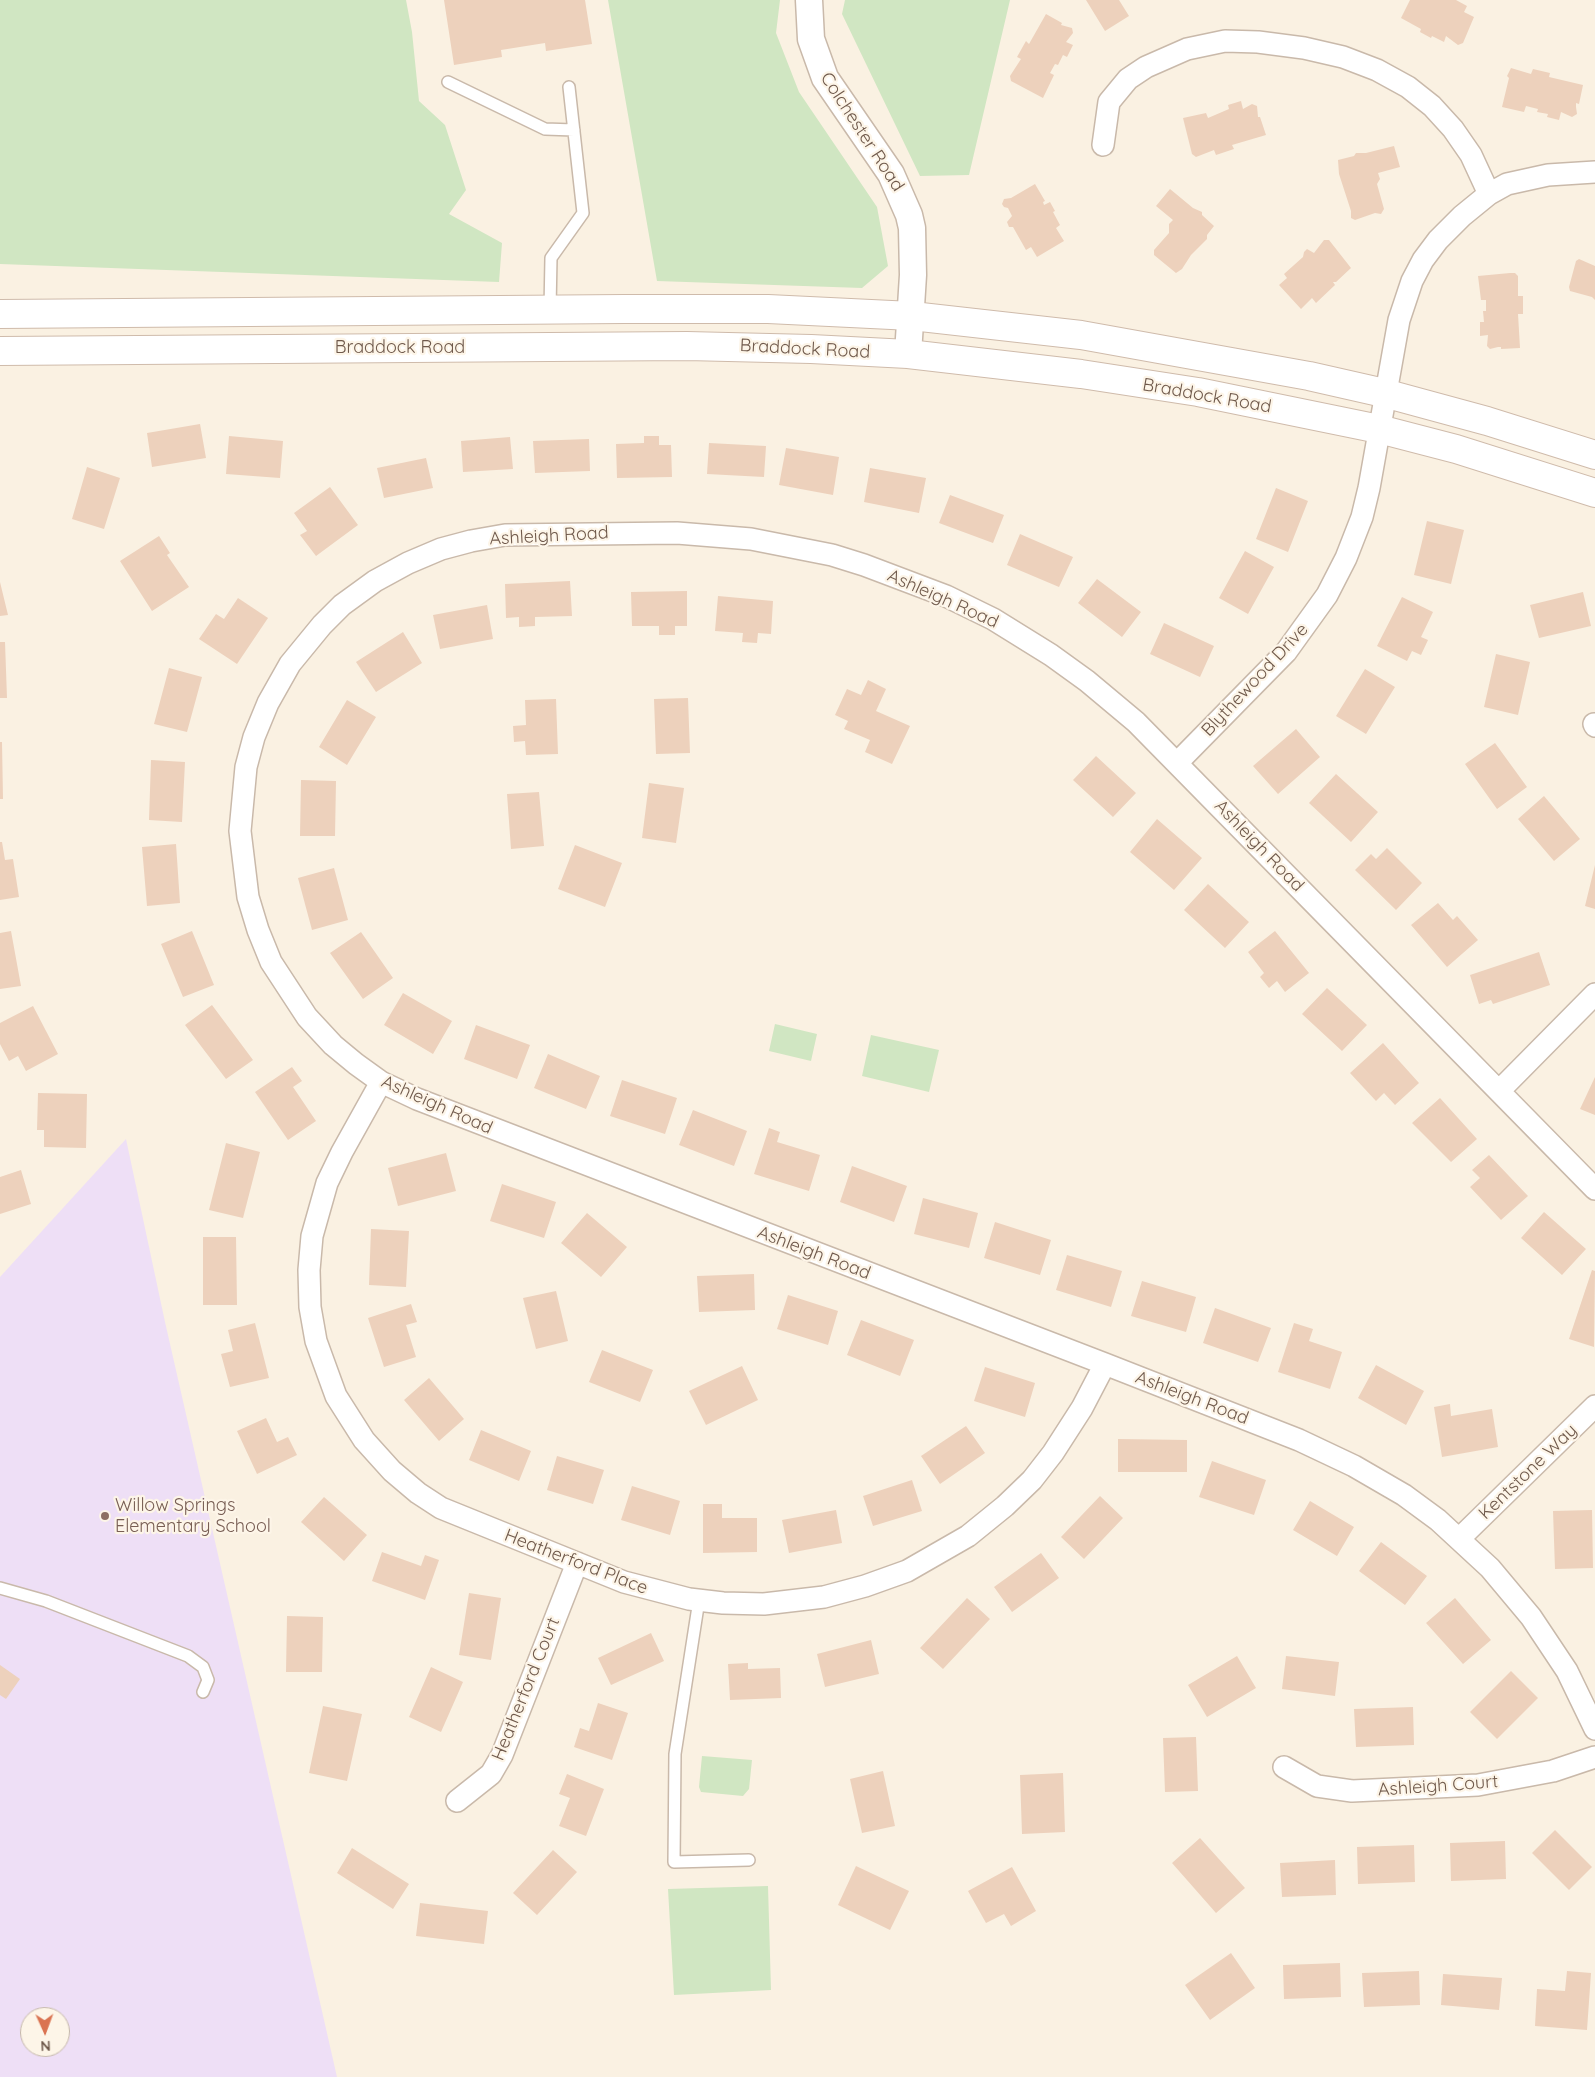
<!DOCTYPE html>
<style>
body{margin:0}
#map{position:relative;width:1595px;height:2077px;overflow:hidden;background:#faf1e2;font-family:Quicksand,sans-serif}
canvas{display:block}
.north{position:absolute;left:20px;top:2007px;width:50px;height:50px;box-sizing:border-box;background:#fdf5e8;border:1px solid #c4b7a9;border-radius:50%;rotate:178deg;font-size:14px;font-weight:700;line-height:20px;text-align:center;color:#6f594b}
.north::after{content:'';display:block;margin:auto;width:18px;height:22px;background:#da7351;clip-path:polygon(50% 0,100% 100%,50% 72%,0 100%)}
</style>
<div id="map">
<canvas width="1595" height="2077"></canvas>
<div class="north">N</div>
</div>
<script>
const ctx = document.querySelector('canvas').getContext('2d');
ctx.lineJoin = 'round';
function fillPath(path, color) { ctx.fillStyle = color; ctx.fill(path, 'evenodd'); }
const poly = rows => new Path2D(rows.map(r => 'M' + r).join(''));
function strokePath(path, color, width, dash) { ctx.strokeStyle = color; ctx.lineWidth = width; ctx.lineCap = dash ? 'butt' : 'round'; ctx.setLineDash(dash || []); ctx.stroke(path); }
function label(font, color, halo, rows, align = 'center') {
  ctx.font = font + ' Quicksand,sans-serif'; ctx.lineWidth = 4.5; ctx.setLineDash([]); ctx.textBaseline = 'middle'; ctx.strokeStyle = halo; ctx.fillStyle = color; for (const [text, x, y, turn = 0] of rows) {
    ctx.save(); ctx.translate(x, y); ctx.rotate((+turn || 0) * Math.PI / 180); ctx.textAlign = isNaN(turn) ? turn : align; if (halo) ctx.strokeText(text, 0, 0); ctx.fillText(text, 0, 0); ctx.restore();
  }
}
fillPath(poly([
 [126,1139,165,1322,337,2077,0,2077,0,1277],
 [30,2017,60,2017,60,2047,30,2047]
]), '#eedff6');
fillPath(poly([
 [0,0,406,0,412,32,419,101,445,125,466,190,449,214,502,243,499,282,0,264],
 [608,0,780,0,776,33,799,92,877,207,888,266,862,288,657,281],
 [845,0,1010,0,969,175,920,176,842,14],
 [775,1024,817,1034,811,1061,769,1051],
 [871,1035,939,1050,929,1092,862,1076],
 [702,1756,752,1760,749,1789,743,1796,701,1792,699,1787],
 [768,1886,771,1990,674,1995,668,1889]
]), '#d0e6c2');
fillPath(poly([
 [444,0,585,0,592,44,546,51,545,43,501,50,502,57,454,65],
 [1086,0,1119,0,1129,16,1105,31],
 [1410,0,1456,0,1467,6,1464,12,1474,17,1463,43,1458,45,1446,36,1444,42,1432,36,1431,38,1420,32,1421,29,1401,18],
 [1046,14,1062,23,1061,25,1072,28,1073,33,1066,42,1073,45,1067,57,1063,55,1058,65,1055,64,1050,73,1054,75,1043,98,1011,81,1010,76,1021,59,1017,57,1026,41,1029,44],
 [1511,68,1531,74,1533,69,1550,73,1549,77,1583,85,1579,104,1576,103,1576,107,1577,114,1572,117,1561,112,1559,120,1547,117,1548,114,1537,112,1538,109,1526,106,1524,112,1502,107,1509,78,1507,76],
 [1241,101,1243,109,1252,104,1257,106,1258,117,1260,117,1266,135,1232,145,1234,149,1216,155,1214,150,1196,157,1192,154,1183,118,1206,113,1208,118,1229,109,1228,105],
 [1394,146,1400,167,1378,173,1380,179,1377,184,1384,209,1381,214,1375,213,1355,220,1351,218,1351,211,1339,174,1338,160,1354,156,1356,153,1366,153],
 [1035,184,1045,201,1043,202,1044,205,1050,202,1055,211,1053,212,1060,225,1056,228,1064,241,1037,257,1031,247,1026,250,1013,227,1009,227,1007,222,1012,216,1008,208,1004,207,1002,204,1004,199,1011,198],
 [1170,189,1193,208,1202,212,1202,215,1214,226,1207,235,1207,239,1191,255,1182,269,1176,273,1154,255,1154,250,1169,233,1169,224,1173,220,1156,206],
 [1324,240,1329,240,1351,268,1336,282,1333,282,1335,285,1316,303,1312,298,1301,309,1279,285,1287,278,1284,274,1303,257,1304,252,1307,249,1314,253],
 [1579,259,1595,266,1595,300,1592,297,1570,291,1569,287,1576,261],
 [1510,273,1515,273,1518,276,1518,296,1523,296,1523,314,1518,314,1520,348,1501,349,1501,347,1498,347,1490,349,1487,346,1488,335,1480,336,1480,322,1484,322,1483,311,1486,311,1486,300,1481,300,1478,276],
 [200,424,206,458,152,467,147,433],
 [229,436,283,441,280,478,226,474],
 [644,436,659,436,659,445,671,445,672,477,617,478,616,444,644,443],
 [510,437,513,469,463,472,461,441],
 [589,439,590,471,535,473,533,441],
 [709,443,766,446,764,477,707,474],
 [786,448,839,457,833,495,779,485],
 [426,458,433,488,384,498,377,468],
 [87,467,120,478,104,529,72,519],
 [870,468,926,478,919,513,864,502],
 [330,487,358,525,316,556,300,535,307,531,294,513],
 [1276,488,1308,501,1288,552,1256,539],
 [950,495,1004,515,993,543,939,523],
 [1427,521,1464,530,1451,584,1414,575],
 [1020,534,1073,557,1059,587,1007,565],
 [159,536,170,553,167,555,189,587,152,611,120,561],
 [1245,551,1274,567,1248,614,1219,598],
 [1097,579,1141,612,1122,637,1078,603],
 [570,581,572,616,535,617,535,626,519,627,519,617,506,618,505,584],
 [0,582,8,615,0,616],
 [687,591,687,626,675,626,675,635,659,635,659,626,632,626,631,592],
 [1583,592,1591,626,1539,638,1530,605],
 [718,596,773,601,771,634,758,633,757,643,742,642,743,633,715,631],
 [1402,597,1433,612,1421,637,1428,640,1421,655,1412,651,1407,661,1377,646],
 [238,598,268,618,237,664,199,639,216,614,224,619],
 [487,605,493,639,440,649,433,615],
 [1164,623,1214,646,1200,677,1150,654],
 [403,632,422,663,376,692,356,662],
 [0,642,5,642,7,698,0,698],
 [1496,654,1530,662,1518,715,1484,707],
 [169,668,202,677,187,732,154,724],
 [1365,669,1395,687,1366,734,1336,716],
 [868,680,886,689,876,711,910,726,892,764,865,752,870,740,844,729,848,721,835,715,847,689,861,695],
 [688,698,690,753,656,754,654,699],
 [556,699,558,754,526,755,525,741,514,742,513,726,526,725,525,700],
 [347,700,376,717,347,765,319,747],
 [1296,729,1320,757,1278,794,1253,766],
 [0,742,2,742,3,799,0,799],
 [1495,743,1527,787,1497,809,1465,764],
 [1096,756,1136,793,1113,817,1073,780],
 [151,760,185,762,182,822,149,820],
 [1336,774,1378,812,1351,842,1309,803],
 [301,780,336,781,335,836,300,836],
 [649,783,684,788,676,843,642,838],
 [539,792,544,846,511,849,507,794],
 [1544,796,1580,839,1554,861,1518,819],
 [1157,819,1202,858,1174,890,1130,852],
 [0,842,2,842,5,860,13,859,19,897,0,900],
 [176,844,180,903,147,906,142,847],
 [575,845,622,863,605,907,558,889],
 [1387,848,1422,883,1396,910,1355,870,1371,854,1376,859],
 [1595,865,1595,909,1585,906],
 [334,868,348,920,312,930,298,878],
 [1208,884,1249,922,1225,948,1184,910],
 [1438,903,1453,920,1457,916,1478,940,1447,967,1411,925],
 [11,931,21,986,0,989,0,933],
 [192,931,214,985,183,997,161,944],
 [1275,931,1309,973,1285,992,1277,981,1269,988,1260,977,1264,973,1248,952],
 [361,932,393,978,363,999,330,953],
 [1539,952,1550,985,1493,1004,1491,1000,1479,1004,1470,975],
 [1327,988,1367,1025,1342,1051,1302,1014],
 [403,993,452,1021,433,1054,384,1025],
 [212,1005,253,1060,226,1079,185,1025],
 [33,1006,58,1054,26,1071,18,1056,9,1061,0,1044,0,1023],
 [476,1025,530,1045,517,1079,464,1059],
 [1383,1043,1419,1083,1395,1105,1384,1093,1376,1101,1350,1073],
 [548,1054,600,1076,586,1109,534,1088],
 [292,1067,302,1081,293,1087,316,1121,288,1140,255,1092],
 [1595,1077,1595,1115,1580,1109],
 [622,1080,677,1098,665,1134,610,1116],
 [38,1093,87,1094,86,1148,44,1147,44,1130,37,1130],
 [1440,1098,1477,1139,1451,1162,1412,1123],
 [693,1110,747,1131,734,1166,679,1145],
 [769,1128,780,1132,777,1142,820,1155,809,1191,754,1174],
 [226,1143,260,1152,243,1218,209,1210],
 [446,1153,456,1191,398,1206,388,1168],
 [1489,1155,1528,1196,1501,1220,1470,1187,1480,1178,1472,1170],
 [852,1166,907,1186,894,1222,840,1202],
 [21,1170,31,1204,0,1214,0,1177],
 [502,1184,556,1202,544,1238,490,1221],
 [923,1198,978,1213,969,1248,914,1234],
 [1544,1212,1586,1249,1562,1275,1521,1238],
 [587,1213,627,1247,601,1277,561,1243],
 [995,1222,1051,1240,1040,1275,984,1258],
 [371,1229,409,1231,406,1287,369,1285],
 [203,1237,236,1237,237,1305,203,1305],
 [1067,1255,1122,1271,1111,1307,1056,1290],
 [1592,1270,1595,1271,1594,1347,1569,1339],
 [754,1274,755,1310,699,1312,697,1276],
 [1142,1281,1196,1297,1186,1332,1131,1316],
 [556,1291,568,1341,536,1349,523,1298],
 [788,1295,838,1311,828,1345,777,1329],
 [411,1304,417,1322,406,1325,416,1357,384,1367,368,1318],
 [1215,1308,1271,1328,1258,1362,1203,1343],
 [861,1320,914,1340,900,1376,847,1355],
 [255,1323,269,1378,230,1387,221,1354,233,1351,228,1330],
 [1294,1323,1313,1329,1309,1341,1342,1352,1330,1389,1278,1372],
 [602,1350,653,1370,640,1402,589,1382],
 [1376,1365,1424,1391,1406,1425,1358,1398],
 [742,1366,758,1400,706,1425,689,1391],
 [985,1367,1035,1383,1025,1417,974,1401],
 [429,1378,464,1419,439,1441,404,1400],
 [1450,1404,1451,1416,1492,1409,1498,1447,1442,1457,1434,1407],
 [266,1418,277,1442,288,1437,297,1455,257,1474,237,1431],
 [966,1426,985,1453,940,1484,921,1456],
 [481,1430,531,1451,519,1481,469,1460],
 [1118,1439,1187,1440,1187,1472,1118,1472],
 [557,1456,604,1470,593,1504,547,1490],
 [1212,1461,1266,1480,1254,1515,1199,1497],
 [912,1480,922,1511,873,1526,863,1496],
 [632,1486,680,1501,670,1535,621,1520],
 [1100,1496,1123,1518,1084,1559,1061,1537],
 [324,1497,367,1535,344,1561,301,1522],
 [1310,1501,1354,1527,1337,1556,1293,1530],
 [703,1504,722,1504,722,1518,757,1518,757,1552,703,1553],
 [836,1510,842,1543,789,1553,782,1520],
 [1592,1510,1593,1568,1555,1569,1553,1511],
 [1381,1542,1427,1576,1405,1605,1359,1571],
 [382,1552,421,1566,425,1555,439,1560,425,1600,372,1581],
 [1041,1553,1059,1578,1012,1612,994,1587],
 [469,1593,501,1598,491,1660,459,1655],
 [967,1598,990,1619,943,1669,920,1648],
 [1455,1598,1491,1640,1463,1664,1426,1623],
 [287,1616,323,1617,322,1672,286,1672],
 [651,1633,664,1661,611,1685,598,1658],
 [871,1640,879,1674,825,1687,817,1654],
 [1237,1656,1256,1688,1207,1717,1188,1685],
 [1286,1656,1339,1662,1335,1696,1282,1689],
 [748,1663,748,1669,780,1668,781,1698,730,1700,728,1664],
 [0,1665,20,1679,6,1699,0,1695],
 [431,1667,463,1682,441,1732,409,1717],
 [1511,1671,1538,1698,1497,1739,1470,1712],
 [598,1703,628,1713,612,1760,574,1747,580,1728,589,1731],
 [323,1706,362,1714,347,1781,309,1773],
 [1413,1707,1414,1745,1356,1747,1354,1709],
 [1196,1737,1198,1791,1165,1792,1163,1738],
 [883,1771,895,1826,862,1833,850,1779],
 [1063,1773,1065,1832,1022,1834,1020,1775],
 [567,1774,604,1789,586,1836,559,1826,570,1798,559,1794],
 [1555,1830,1592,1867,1569,1890,1532,1853],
 [1200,1838,1245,1888,1216,1913,1172,1863],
 [1505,1841,1506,1879,1451,1881,1450,1843],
 [1414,1845,1415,1882,1358,1884,1357,1847],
 [352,1848,409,1884,393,1909,337,1873],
 [553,1850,577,1872,537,1915,513,1893],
 [1335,1860,1336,1895,1282,1897,1280,1863],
 [856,1866,909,1891,890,1930,838,1905],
 [1012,1867,1036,1911,1011,1926,1004,1914,986,1923,968,1891],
 [420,1903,488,1911,484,1944,416,1936],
 [1231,1953,1255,1988,1210,2020,1185,1985],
 [1340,1963,1341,1997,1284,1999,1283,1965],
 [1419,1971,1420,2005,1364,2007,1362,1973],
 [1567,1971,1591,1973,1587,2030,1535,2026,1537,1989,1565,1991],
 [1443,1974,1502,1978,1499,2010,1441,2005]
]), '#edd1bc');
const service = poly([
 [448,82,545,129,574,130],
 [550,309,551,258,583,213,569,87],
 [0,1588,46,1601,188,1656,203,1667,208,1680,203,1692],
 [699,1600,675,1754,674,1862,749,1860]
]);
const minor = poly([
 [1103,145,1109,102,1128,79,1146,67,1187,49,1225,41,1258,42,1304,48,1343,57,1377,70,1408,87,1432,106,1453,129,1471,155,1489,194],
 [1594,724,1595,726],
 [1177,763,1286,652,1327,595,1346,558,1362,517,1369,488,1399,320,1412,281,1423,260,1438,240,1462,216,1489,194,1507,184,1548,175,1595,172],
 [381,1082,342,1152,327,1183,312,1236,309,1270,310,1307,316,1341,336,1396,364,1440,392,1471,418,1493,441,1508,624,1582,689,1599,723,1603,764,1604,824,1597,865,1586,907,1571,968,1536,1005,1506,1032,1480,1053,1453,1082,1408,1105,1364],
 [1500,1090,1595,994],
 [1595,1189,1136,722,1087,681,1051,655,993,619,946,596,864,565,832,555,751,539,677,533,505,535,471,541,441,549,408,563,375,581,342,605,322,625,290,664,268,703,254,737,246,767,240,831,248,897,258,930,271,962,307,1017,333,1045,356,1064,381,1082,417,1099,1105,1364,1299,1440,1354,1466,1404,1495,1438,1520,1490,1568,1531,1617,1567,1671,1595,1729],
 [1460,1538,1595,1406],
 [1284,1767,1317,1786,1352,1791,1478,1785,1553,1771,1595,1757],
 [457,1801,491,1774,502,1755,577,1563]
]);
const tertiary = poly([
 [809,0,811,39,825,78,891,174,909,215,912,228,913,275,908,354]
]);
const secondary = poly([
 [0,314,624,309,768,309,912,316,1081,335,1309,376,1384,393,1487,421,1595,455],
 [0,351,687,346,811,349,908,354,1081,374,1198,392,1379,429,1456,449,1595,493]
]);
strokePath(service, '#c9b9aa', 14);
strokePath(minor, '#c9b9aa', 24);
strokePath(tertiary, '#c9b9aa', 29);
strokePath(secondary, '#cfbbab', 30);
strokePath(service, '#fff', 11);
strokePath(minor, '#fff', 21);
strokePath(tertiary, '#fff', 26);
strokePath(secondary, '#fff', 28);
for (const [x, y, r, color] of [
 [105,1516,5,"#8d6e63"]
]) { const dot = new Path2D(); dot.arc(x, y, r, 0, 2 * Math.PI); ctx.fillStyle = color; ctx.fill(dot); strokePath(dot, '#fdf5e8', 2); }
label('18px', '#6f594b', '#fdf5e8', [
 ["Colchester Road",862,132,57],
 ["Braddock Road",400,348],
 ["Braddock Road",805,349,3],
 ["Braddock Road",1207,396,10],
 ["Ashleigh Road",549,536,-3],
 ["Ashleigh Road",943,599,24],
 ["Blythewood Drive",1255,680,-47],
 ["Ashleigh Road",1259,846,46],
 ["Ashleigh Road",437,1105,24],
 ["Ashleigh Road",814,1253,21],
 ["Ashleigh Road",1192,1398,21],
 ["Kentstone Way",1528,1472,-44],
 ["Heatherford Place",576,1562,21],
 ["Heatherford Court",526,1689,-68],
 ["Ashleigh Court",1438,1786,-4]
]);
label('18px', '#785e54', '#fdf5e8', [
 ["Willow Springs",115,1506],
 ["Elementary School",115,1527]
], 'left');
</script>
